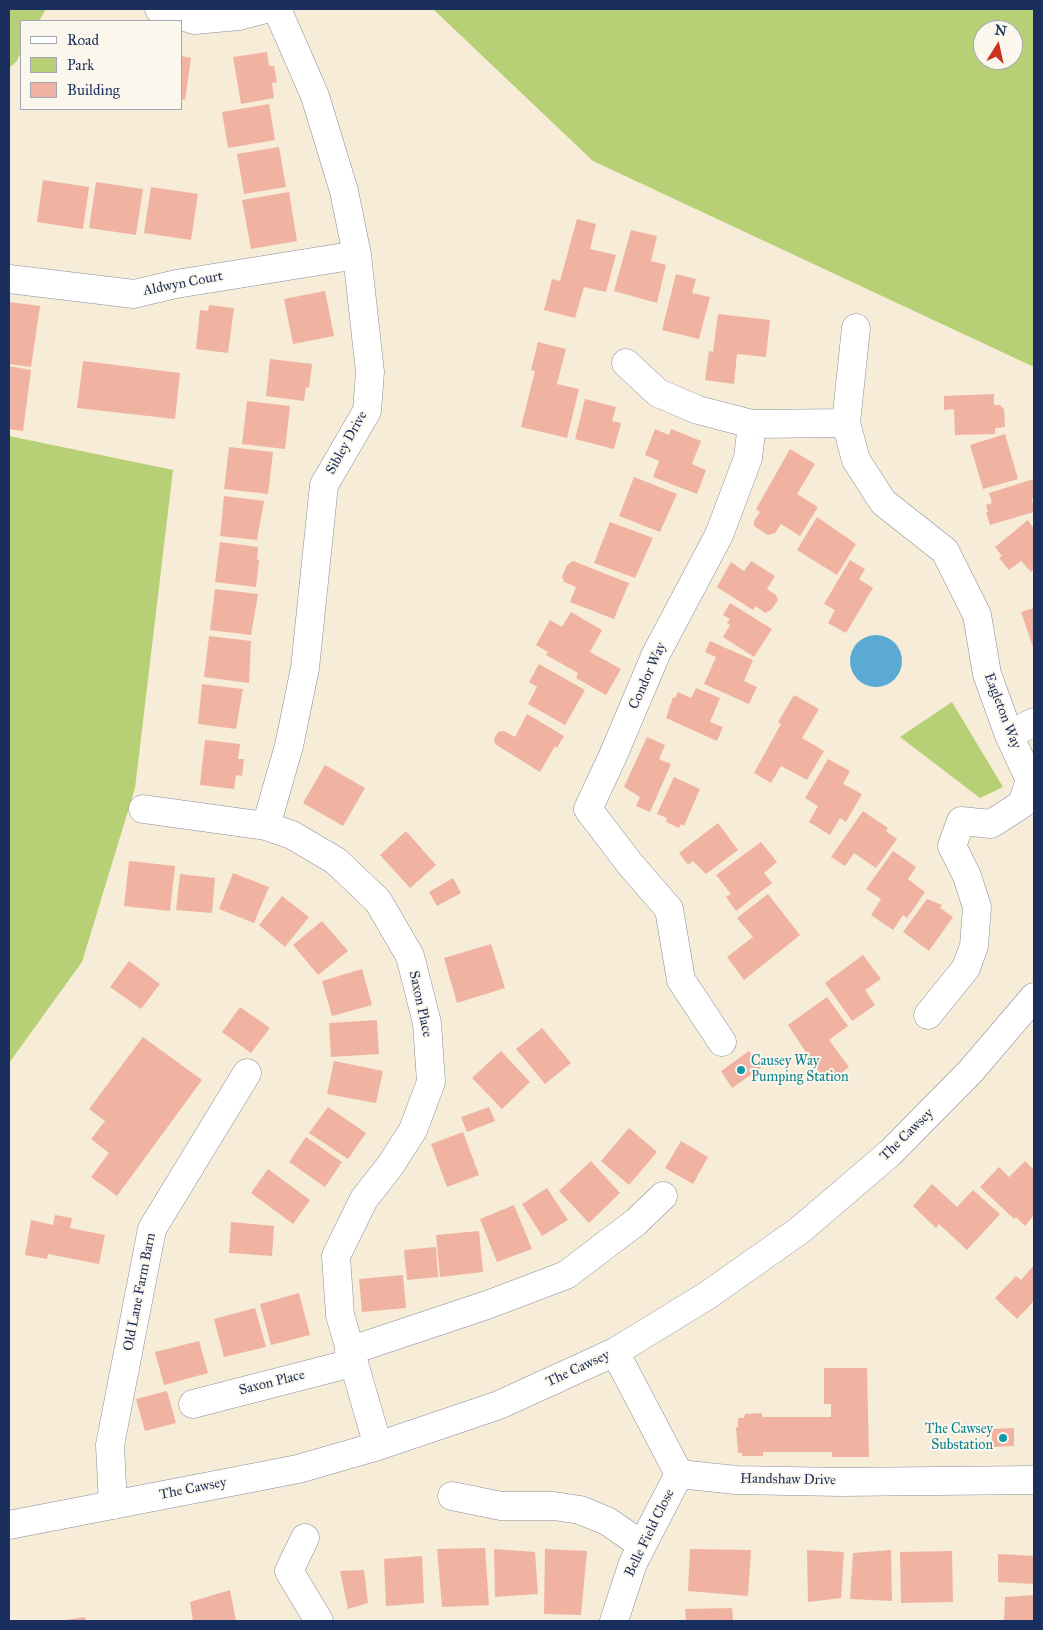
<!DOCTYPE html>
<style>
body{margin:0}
#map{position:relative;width:1043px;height:1630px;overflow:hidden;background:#f6ecd7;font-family:"IM FELL Great Primer",serif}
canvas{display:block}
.frame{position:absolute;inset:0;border:10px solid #1b2f5e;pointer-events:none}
.legend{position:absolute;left:20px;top:20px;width:162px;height:90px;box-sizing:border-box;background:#fbf7ec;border:1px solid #a1a7b3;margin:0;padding:6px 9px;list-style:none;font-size:15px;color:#1b2f5e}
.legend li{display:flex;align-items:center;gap:10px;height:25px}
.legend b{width:25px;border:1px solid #a1a7b3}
.north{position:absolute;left:973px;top:20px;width:50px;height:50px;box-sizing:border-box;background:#fbf7ec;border:1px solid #a1a7b3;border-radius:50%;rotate:10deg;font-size:14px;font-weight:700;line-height:20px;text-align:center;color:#1b2f5e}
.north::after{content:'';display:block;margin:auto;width:18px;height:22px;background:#c8321e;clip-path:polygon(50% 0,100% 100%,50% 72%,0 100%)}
</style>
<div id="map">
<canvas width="1043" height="1630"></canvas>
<div class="frame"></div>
<ul class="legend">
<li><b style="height:6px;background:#fff"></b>Road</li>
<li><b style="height:14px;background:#b7d075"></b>Park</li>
<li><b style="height:14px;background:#f1b3a1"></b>Building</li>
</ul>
<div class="north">N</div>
</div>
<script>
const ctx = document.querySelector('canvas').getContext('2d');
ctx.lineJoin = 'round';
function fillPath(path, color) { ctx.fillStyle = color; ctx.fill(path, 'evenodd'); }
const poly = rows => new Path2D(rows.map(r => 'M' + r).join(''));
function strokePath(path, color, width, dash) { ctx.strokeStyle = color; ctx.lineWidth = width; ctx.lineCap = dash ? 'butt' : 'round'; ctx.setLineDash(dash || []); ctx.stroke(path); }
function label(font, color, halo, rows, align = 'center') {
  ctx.font = font + ' "IM FELL Great Primer",serif'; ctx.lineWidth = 4; ctx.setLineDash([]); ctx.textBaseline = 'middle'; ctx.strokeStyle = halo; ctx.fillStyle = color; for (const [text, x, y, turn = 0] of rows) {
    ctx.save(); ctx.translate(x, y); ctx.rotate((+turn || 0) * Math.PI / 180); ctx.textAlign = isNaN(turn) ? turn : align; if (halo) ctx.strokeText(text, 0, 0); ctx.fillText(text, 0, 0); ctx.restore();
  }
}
fillPath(poly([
 [9,9,46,9,39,21,21,21,21,53,16,62,9,68],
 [433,9,1034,9,1034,367,593,161],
 [983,30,1013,30,1013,60,983,60],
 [9,436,173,470,135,788,82,962,9,1063],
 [952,702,1003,787,980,798,900,737]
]), '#b7d075');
fillPath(poly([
 '850 661a26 26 0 1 1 52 0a26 26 0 1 1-52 0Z'
]), '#5aaad4');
fillPath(poly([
 [267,52,269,66,274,66,277,82,272,83,274,98,241,104,233,57],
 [181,56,191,58,185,100,181,99],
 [269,104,275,140,228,148,222,112],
 [279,147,286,187,244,194,237,154],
 [43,180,89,187,83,229,37,222],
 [96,182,143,189,136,235,89,228],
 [151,187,198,194,191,240,144,233],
 [289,192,297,241,251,249,242,200],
 [577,219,596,224,590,249,616,255,606,292,584,287,575,318,544,310,552,279,560,281],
 [631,230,657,236,651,261,666,265,657,303,614,291],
 [676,274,696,279,692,293,710,297,699,339,662,330],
 [325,291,334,336,293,344,284,299],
 [9,302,40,306,31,367,9,364],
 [209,305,234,308,228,353,196,349,200,310,208,311],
 [718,314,770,320,766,357,737,354,734,384,705,380,709,351,713,352],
 [538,342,566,349,557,384,579,389,567,438,521,427,535,371,531,370],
 [270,359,312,364,309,388,306,387,304,401,266,396],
 [83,361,180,373,175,419,77,408],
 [9,366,31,370,23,431,9,429],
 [994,394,994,405,1000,405,1004,409,1005,427,995,428,995,434,955,435,954,409,944,410,944,396],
 [585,399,616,407,612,421,621,423,614,449,575,439],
 [247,401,290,406,285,449,242,444],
 [655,429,669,435,671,429,701,441,692,464,706,470,697,494,653,477,659,461,645,455],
 [1005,434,1018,479,983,489,970,445],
 [229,447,273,452,268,494,224,489],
 [790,449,815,464,797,494,818,507,800,536,781,524,775,533,768,535,754,526,754,521,760,512,756,509],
 [634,477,677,494,660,532,619,516],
 [1034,479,1034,498,1032,499,1034,512,990,525,986,512,988,512,986,505,992,503,989,493],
 [224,496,264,501,257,540,220,536],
 [817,517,856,544,837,575,797,550],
 [1028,520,1034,529,1034,569,1031,572,1021,561,1009,570,999,558,1002,556,995,547],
 [610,522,653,538,635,578,594,563],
 [220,542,258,547,257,560,259,560,256,587,215,582],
 [850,560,865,569,859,579,873,588,846,633,828,623,835,610,824,604],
 [573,561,629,583,614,619,570,602,576,587,564,582,562,577,567,565],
 [751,561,775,576,767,589,776,595,778,600,771,610,765,613,756,606,753,610,717,587,731,562,744,571],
 [215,589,258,594,251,635,210,630],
 [730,603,772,629,754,657,723,637,730,625,727,623,730,619,723,615],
 [1034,608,1034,650,1021,612],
 [571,612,602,630,590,652,621,669,606,695,576,678,578,673,546,655,548,652,536,645,550,620,562,627],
 [209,636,251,641,249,683,204,677],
 [710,641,753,660,744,681,757,687,749,704,704,684,716,657,705,652],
 [539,664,585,690,565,725,528,704,537,687,529,682],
 [202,684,243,689,236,729,198,724],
 [696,688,720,698,710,722,723,727,717,741,666,718,673,697,675,698,678,692,691,698],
 [794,695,819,709,802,738,824,751,807,780,781,766,771,783,754,773,781,724,778,722],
 [527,714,564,736,557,748,555,746,540,772,495,744,494,739,498,732,504,731,515,737],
 [647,737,665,745,659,759,671,764,650,812,636,806,640,797,624,787],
 [205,740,240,744,238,759,244,759,242,776,236,775,234,789,200,785],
 [828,759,850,771,843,784,862,794,846,822,840,818,830,835,809,822,818,806,805,798],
 [325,765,365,788,343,826,303,803],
 [674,777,700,789,684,826,681,824,679,828,666,822,667,818,657,814],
 [863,811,888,828,886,831,897,839,876,868,854,853,845,866,831,857],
 [718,823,738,850,706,874,693,861,688,865,679,853],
 [406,831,436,865,410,888,380,855],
 [761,842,777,862,764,873,772,883,736,911,726,897,731,894,716,875],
 [893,851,916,867,908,879,925,892,907,918,903,915,893,930,871,915,881,899,866,889],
 [129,861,175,866,170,911,124,906],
 [233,873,269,887,254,923,219,909],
 [180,874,215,878,212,913,176,910],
 [453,878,461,893,437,906,429,892],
 [768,894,800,935,744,980,727,957,753,937,737,918],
 [282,896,309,917,285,947,259,925],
 [927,899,942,905,940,908,953,917,929,951,903,932],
 [322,921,348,951,318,975,293,945],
 [491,944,505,988,457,1003,444,958],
 [863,955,881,979,865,990,875,1005,852,1021,825,983],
 [129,961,160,984,141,1009,110,987],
 [362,969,372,1005,332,1016,322,981],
 [827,997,848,1026,829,1040,849,1067,827,1084,788,1025],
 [240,1007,270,1028,251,1053,222,1032],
 [377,1020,379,1054,331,1057,329,1023],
 [542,1028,571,1063,545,1084,516,1049],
 [143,1037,202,1080,117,1196,91,1177,109,1153,91,1139,105,1121,89,1109],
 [501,1051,530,1082,502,1109,472,1078],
 [749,1051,761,1068,732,1088,721,1071],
 [334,1061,383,1071,376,1103,327,1094],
 [328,1107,366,1133,348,1159,309,1133],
 [489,1107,495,1121,467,1132,461,1117],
 [629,1128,657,1152,629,1185,601,1161],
 [463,1132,479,1175,447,1187,431,1144],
 [306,1137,342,1162,325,1187,289,1162],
 [681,1141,708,1157,693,1184,665,1168],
 [591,1161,620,1193,589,1223,559,1191],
 [1025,1161,1034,1170,1034,1215,1025,1226,1016,1217,1014,1219,980,1187,999,1167,1009,1177],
 [268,1169,310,1200,293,1224,251,1193],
 [932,1184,957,1207,973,1190,1000,1214,967,1250,939,1224,936,1228,913,1206],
 [547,1188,568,1220,542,1236,522,1204],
 [514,1205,532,1249,497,1262,480,1219],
 [55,1215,72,1218,70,1228,105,1235,99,1264,48,1254,47,1259,25,1255,31,1220,53,1225],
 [231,1222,274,1226,272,1256,229,1253],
 [479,1231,483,1272,440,1277,436,1235],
 [436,1247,438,1277,407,1280,404,1250],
 [1034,1265,1034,1301,1017,1319,995,1298,1016,1276,1021,1280],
 [403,1275,406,1308,362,1312,359,1279],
 [299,1293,310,1335,271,1345,260,1304],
 [255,1308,266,1347,224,1357,214,1319],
 [199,1341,208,1373,164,1385,155,1352],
 [824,1368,867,1368,869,1457,832,1457,832,1452,763,1452,763,1456,742,1456,742,1453,738,1453,736,1427,738,1428,738,1418,744,1418,745,1414,762,1413,762,1417,831,1417,831,1404,824,1404],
 [167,1391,176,1423,145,1431,136,1399],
 [1014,1428,1014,1446,992,1447,992,1429],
 [485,1548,489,1605,442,1607,437,1549],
 [494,1549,535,1552,538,1594,495,1597],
 [545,1549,587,1551,581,1615,544,1614],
 [690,1549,751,1550,748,1596,688,1591],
 [807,1550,844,1552,841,1598,808,1602],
 [891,1550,892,1601,850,1599,853,1553],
 [952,1551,953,1602,901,1603,900,1552],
 [998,1554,1034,1556,1034,1584,998,1582],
 [422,1556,424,1603,386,1606,384,1559],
 [364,1570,368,1603,348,1609,340,1571],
 [230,1590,236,1621,193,1621,190,1602],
 [1034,1595,1034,1621,1004,1621,1005,1597],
 [732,1608,733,1621,686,1621,685,1609],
 [85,1617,86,1621,65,1621,65,1620]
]), '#f1b3a1');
const minor = poly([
 [159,9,194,20,239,16,266,9],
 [9,279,134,294,176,284,357,255],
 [856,328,846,423,856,460,883,502,945,551,977,615,987,674,1009,735,1030,780,1034,781],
 [626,363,658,393,698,410,752,424,846,423],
 [1009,735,1034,722],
 [143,809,266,826,292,835,336,861,378,901,410,956,427,1023,431,1082,413,1130,390,1166,364,1199,336,1256,340,1315,378,1446],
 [266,826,289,746,305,668,324,485,367,411,370,372,357,255,344,191,315,96,277,9],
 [928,1015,966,968,974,946,977,907,967,876,952,846,961,821,991,824,1022,804,1030,780],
 [722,1042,681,980,669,909,630,864,588,809,612,758,656,654,719,535,748,458,752,424],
 [349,1351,487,1305,566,1275,636,1222,663,1196],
 [615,1352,679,1474,736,1480,840,1482,1034,1480],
 [193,1404,352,1363],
 [452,1496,501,1506,554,1506,580,1510,607,1521,642,1545],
 [113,1505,110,1445,152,1229,247,1073],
 [9,1525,298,1469,378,1446,499,1405,615,1352,708,1295,800,1230,890,1153,970,1072,1034,997],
 [305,1538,289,1571,319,1621],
 [614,1621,633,1563,679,1474]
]);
strokePath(minor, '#888e9a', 29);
strokePath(minor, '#fff', 28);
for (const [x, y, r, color] of [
 [741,1070,5,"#0f9aa8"],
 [1003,1438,5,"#0f9aa8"]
]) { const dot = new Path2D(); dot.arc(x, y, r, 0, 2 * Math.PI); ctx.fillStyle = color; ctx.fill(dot); strokePath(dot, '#fbf7ec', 2); }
label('14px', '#1b2f5e', '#fbf7ec', [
 ["Aldwyn Court",183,284,-11],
 ["Sibley Drive",347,443,-61],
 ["Condor Way",648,676,-66],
 ["Eagleton Way",1002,711,69],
 ["Saxon Place",420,1004,78],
 ["The Cawsey",907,1135,-44],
 ["Old Lane Farm Barn",140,1292,-79],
 ["The Cawsey",578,1369,-25],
 ["Saxon Place",272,1383,-14],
 ["Handshaw Drive",788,1480,1],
 ["The Cawsey",193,1489,-11],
 ["Belle Field Close",650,1533,-64]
]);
label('14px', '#0d838f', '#fbf7ec', [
 ["Causey Way",751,1062],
 ["Pumping Station",751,1078],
 ["The Cawsey",993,1430,"right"],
 ["Substation",993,1446,"right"]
], 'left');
</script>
